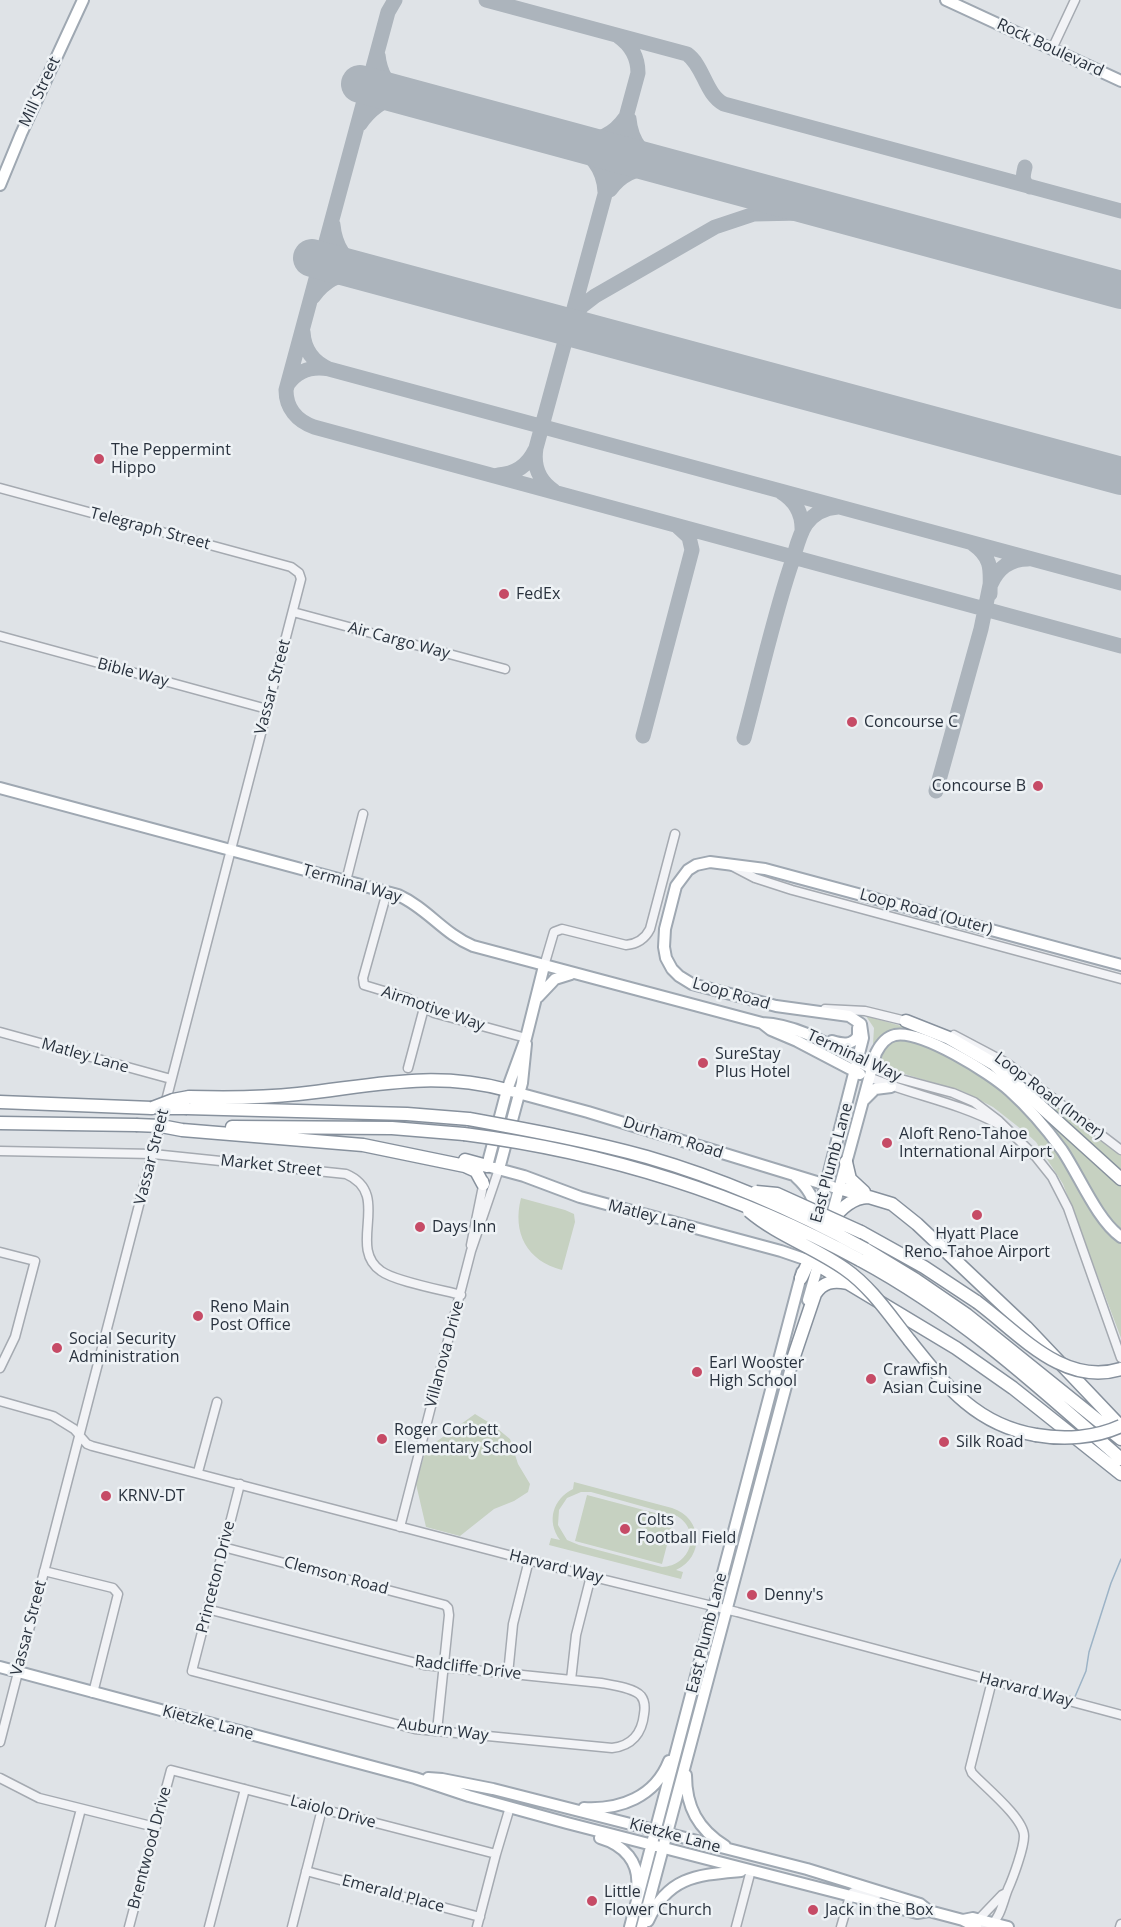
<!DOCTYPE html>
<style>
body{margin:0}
canvas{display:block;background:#dfe3e7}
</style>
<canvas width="1121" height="1927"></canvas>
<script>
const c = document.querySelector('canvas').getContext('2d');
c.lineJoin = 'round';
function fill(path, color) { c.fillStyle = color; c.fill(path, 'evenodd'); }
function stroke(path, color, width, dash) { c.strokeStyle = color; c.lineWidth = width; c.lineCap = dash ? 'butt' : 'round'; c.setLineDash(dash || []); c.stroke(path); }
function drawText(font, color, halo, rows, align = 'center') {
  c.font = font + ' "Open Sans",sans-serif'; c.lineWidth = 5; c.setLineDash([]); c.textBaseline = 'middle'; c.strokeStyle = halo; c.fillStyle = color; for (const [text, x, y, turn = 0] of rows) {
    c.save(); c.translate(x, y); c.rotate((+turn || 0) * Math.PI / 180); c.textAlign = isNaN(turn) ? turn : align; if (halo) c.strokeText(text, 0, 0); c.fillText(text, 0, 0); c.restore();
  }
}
const green = new Path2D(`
 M866,1016l74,21 51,30 130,120v45l-9,-8 -34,-56 -64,-78 -99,-55 -42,9 1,-16z
 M901,1039c73,16 132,72 170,134 14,24 25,55 50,70v95l-58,-154 -27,-42 -11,-10 1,-3h-5l-28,-22 -29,-15 -79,-24 -5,-6 1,-11 11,-10z
 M979,1050l40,25 102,79v23z
 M521,1198l44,12 9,4 1,8 -13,48c-35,-9 -50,-37 -41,-72z
 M475,1414l18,11 17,14 8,25 12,20 -2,8 -14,9 -20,8 -34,27 -34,-9 -10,-43 10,-35z
 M574,1482l98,26c31,10 33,49 4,62l7,2 -2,7 -132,-34 2,-7 9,2c-14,-19 -7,-41 13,-51zM581,1492h10l86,24c25,15 14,50 -15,51l-83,-22 -12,-5 -9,-15 1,-15 8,-12z
 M587,1495l87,23 -12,46 -87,-23z`);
const stream = new Path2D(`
 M1074,1699l12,-28 3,-19 22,-69 10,-24`);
const taxiway = new Path2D(`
 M395,0l-7,12 -102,378c0,18 11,31 28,37l807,219
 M486,0l201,54c17,12 18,40 37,50l397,107
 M378,55c2,18 9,29 22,40
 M629,119c2,22 14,38 35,47
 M360,124c10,-15 23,-24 40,-29
 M567,141c22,10 37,26 38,51
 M571,141c22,2 41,-4 54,-23
 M1025,167c-2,8 -4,15 5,20
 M610,190c14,-20 36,-25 59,-21
 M333,225c2,21 12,37 31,46
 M313,297c13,-19 32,-26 54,-24
 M575,316l7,-10 13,-10 120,-69 39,-13 47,-1 106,19
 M303,332c1,18 10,30 26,37
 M288,384c10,-14 25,-18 41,-15l792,214
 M498,475c18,-1 30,-10 37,-25
 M554,491c-15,-10 -21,-25 -18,-43l102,-375c0,-16 -7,-28 -20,-37
 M781,492c15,9 22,22 21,40
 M973,544c21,15 17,28 17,50
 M991,584c7,-16 19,-25 37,-25
 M643,736l49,-186 -3,-13 -12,-11
 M744,738c15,-56 28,-115 46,-170 5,-14 8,-32 16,-44 8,-11 19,-16 32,-17
 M936,791l45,-162 9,-44`);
const runway = new Path2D(`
 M360,84l761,206
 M312,258l809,218`);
const minor = new Path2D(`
 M1052,49l23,-49
 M0,488l291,79 8,6 2,6 -301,1163
 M293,612l212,57
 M0,636l267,73
 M732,866l23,12 37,12 329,89
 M346,881l17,-67
 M387,892l-24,86 1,7 43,13 27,15 92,25
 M544,966l10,-34 8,-3 64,16c11,-1 19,-6 24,-16l25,-95
 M825,1009l40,2 45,11
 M0,1032l171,47
 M954,1035l53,28 114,87
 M408,1068l16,-60
 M871,1068l26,10 56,15 21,9 25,19 37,36 16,20 16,31 53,150
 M869,1077c42,18 88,25 129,47
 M0,1151l153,3 193,20c47,20 0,73 35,97 13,10 61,19 80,24
 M471,1245l13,-64
 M0,1252l35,9 -20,76 -15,31
 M0,1401l53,15 21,13 13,15 5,2 493,129 152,37 384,103
 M198,1472l19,-70
 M400,1527l71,-276 28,-82
 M223,1547l222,58 3,3 1,7 -12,116
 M44,1571l69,17 5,6 -25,99
 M207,1609l217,56 177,18c11,2 33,5 40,13 4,5 4,12 3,18 -2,19 -12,32 -32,34l-197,-19 -223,-58c16,-63 32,-125 48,-187
 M508,1674l5,-50 16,-64
 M571,1680l5,-45 15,-59
 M0,1778l39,20 116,29
 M306,1871l174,46
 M979,1919l23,-24 4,-2
 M50,1927l31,-118
 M129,1927l42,-157 325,84
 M209,1927l36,-138
 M292,1927l30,-118
 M477,1927l19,-73 14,-47
 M736,1927l15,-57
 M841,1927l9,-31 3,-4 25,2
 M979,1927l11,-1c11,-9 13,-25 18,-37 5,-11 16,-41 16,-53 0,-18 -40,-50 -52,-63l-2,-5 22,-87
 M1120,1927l1,-3`);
const major = new Path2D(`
 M946,0l175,81
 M0,185l21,-51 62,-134
 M0,788l398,107c29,13 46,39 75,51l289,77c42,2 73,27 109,45
 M544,966l-18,72 -19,52 -20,76 37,10 56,21 201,54 35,12
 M538,997l17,-18 16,-5
 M762,1023l9,7 26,11 63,33
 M832,1041c10,3 20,5 26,-5v-8
 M507,1090l81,22 245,75
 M864,1100l11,-11 16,-2
 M499,1169l23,-86 4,-39
 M796,1177c12,11 18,21 21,38
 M817,1219l46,-181 -2,-14 -12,-8 -73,-10 -84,-22 -13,-8 -7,-7 -6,-11 -2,-11 1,-18 11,-43 12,-16 8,-5 14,-3 55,7 356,96
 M830,1222l46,-169c4,-8 10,-16 19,-18 27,-5 95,38 115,56 19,17 36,37 52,59 17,25 35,70 59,87
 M808,1300l12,-42
 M0,1667l415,111 54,18 98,27 350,90 12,-2 34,9 13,7
 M686,1775c0,32 12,54 39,71
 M428,1778l14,1 51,10 314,80 113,35 9,7
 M584,1808c36,2 71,-11 85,-47
 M600,1838c24,7 40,24 37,50
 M963,1920l10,-2 35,9
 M648,1921c20,-45 50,-46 93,-50
 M630,1927l172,-655
 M642,1927l152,-571`);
const highway = new Path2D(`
 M906,1021l43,17 45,26 127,115
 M189,1097c37,1 73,1 109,-3 75,-8 133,-24 209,-4
 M0,1102l152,6
 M187,1108l220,6 62,5
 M0,1123l136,2
 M161,1126l21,4 181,15 102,21 11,5 7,13
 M232,1127l160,1 72,6
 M465,1160l22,6
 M846,1162l4,17 14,13
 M839,1188l53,16 25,20 109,103 95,100
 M861,1232l63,35 53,35
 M865,1249l51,31 51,35 154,124
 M860,1260c100,54 176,124 261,199
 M818,1265l138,83 57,40 108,86
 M801,1278c13,-27 33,-80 67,-81
 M910,1341c36,45 66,84 126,94
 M792,1362l23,-68c8,-12 18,-14 32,-11`);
const highwayBridge = new Path2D(`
 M152,1108l21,-8 16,-3
 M159,1108h28
 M469,1119c60,11 120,22 178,38 76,22 149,54 218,92
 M136,1125l25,1
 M464,1134c140,18 272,58 396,126
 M756,1192l21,2 84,38
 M749,1211c28,24 65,36 96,58 26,18 45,47 65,72
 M977,1302c42,31 86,85 144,67
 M1036,1435c28,5 59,3 85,-9`);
const markers = [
 [99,459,6,"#c64b66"],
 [504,594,6,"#c64b66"],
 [852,722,6,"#c64b66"],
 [1038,786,6,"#c64b66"],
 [703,1063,6,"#c64b66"],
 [887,1143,6,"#c64b66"],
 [977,1215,6,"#c64b66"],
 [420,1227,6,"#c64b66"],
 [198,1316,6,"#c64b66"],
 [57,1348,6,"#c64b66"],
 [697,1372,6,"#c64b66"],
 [871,1379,6,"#c64b66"],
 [382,1439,6,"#c64b66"],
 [944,1442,6,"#c64b66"],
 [106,1496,6,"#c64b66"],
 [625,1529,6,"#c64b66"],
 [752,1595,6,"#c64b66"],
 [592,1901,6,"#c64b66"],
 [813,1910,6,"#c64b66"]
];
const streetNames = [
 ["Rock Boulevard",1050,48,25],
 ["Mill Street",40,92,-65],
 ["Telegraph Street",150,529,15],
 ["Air Cargo Way",399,641,15],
 ["Bible Way",133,673,15],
 ["Vassar Street",273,687,-75],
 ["Terminal Way",352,884,16],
 ["Loop Road (Outer)",926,912,15],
 ["Loop Road",731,994,16],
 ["Airmotive Way",433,1009,19],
 ["Matley Lane",85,1056,16],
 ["Terminal Way",854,1056,25],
 ["Loop Road (Inner)",1049,1096,37],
 ["Durham Road",673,1138,18],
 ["Vassar Street",152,1157,-76],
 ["East Plumb Lane",832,1163,-75],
 ["Market Street",271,1166,6],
 ["Matley Lane",652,1217,15],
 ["Villanova Drive",445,1354,-75],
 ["Harvard Way",556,1567,14],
 ["Clemson Road",336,1576,15],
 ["Princeton Drive",216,1577,-76],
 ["Vassar Street",29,1628,-75],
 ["East Plumb Lane",707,1633,-76],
 ["Radcliffe Drive",468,1668,7],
 ["Harvard Way",1026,1690,15],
 ["Kietzke Lane",208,1723,15],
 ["Auburn Way",443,1730,8],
 ["Laiolo Drive",333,1812,15],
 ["Kietzke Lane",675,1836,15],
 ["Brentwood Drive",150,1848,-75],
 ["Emerald Place",393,1894,15]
];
const poiNames = [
 ["The Peppermint",111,450],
 ["Hippo",111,468],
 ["FedEx",516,594],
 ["Concourse C",864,722],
 ["Concourse B",1026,786,"right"],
 ["SureStay",715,1054],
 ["Plus Hotel",715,1072],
 ["Aloft Reno-Tahoe",899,1134],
 ["International Airport",899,1152],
 ["Days Inn",432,1227],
 ["Hyatt Place",977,1234,"center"],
 ["Reno-Tahoe Airport",977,1252,"center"],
 ["Reno Main",210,1307],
 ["Post Office",210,1325],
 ["Social Security",69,1339],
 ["Administration",69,1357],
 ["Earl Wooster",709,1363],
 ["High School",709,1381],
 ["Crawfish",883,1370],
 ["Asian Cuisine",883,1388],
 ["Roger Corbett",394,1430],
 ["Elementary School",394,1448],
 ["Silk Road",956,1442],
 ["KRNV-DT",118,1496],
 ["Colts",637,1520],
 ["Football Field",637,1538],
 ["Denny's",764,1595],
 ["Little",604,1892],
 ["Flower Church",604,1910],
 ["Jack in the Box",825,1910]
];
fill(green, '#c6d1c1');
stroke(stream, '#9cb3c6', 1.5);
stroke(taxiway, '#acb4bc', 15);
stroke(runway, '#acb4bc', 38);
stroke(minor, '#a5aab1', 11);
stroke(major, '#9fa8b2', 14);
stroke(highway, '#87919d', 15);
stroke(minor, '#f2f3f6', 8);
stroke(major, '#fff', 10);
stroke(highway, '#fff', 12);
stroke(highwayBridge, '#87919d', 15, []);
stroke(highwayBridge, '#fff', 12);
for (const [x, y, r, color] of markers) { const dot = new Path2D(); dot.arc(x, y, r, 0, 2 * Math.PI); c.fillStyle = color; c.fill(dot); stroke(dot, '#eef2f5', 2); }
drawText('16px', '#29323e', '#eef2f5', streetNames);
drawText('16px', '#29323e', '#eef2f5', poiNames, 'left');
</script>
